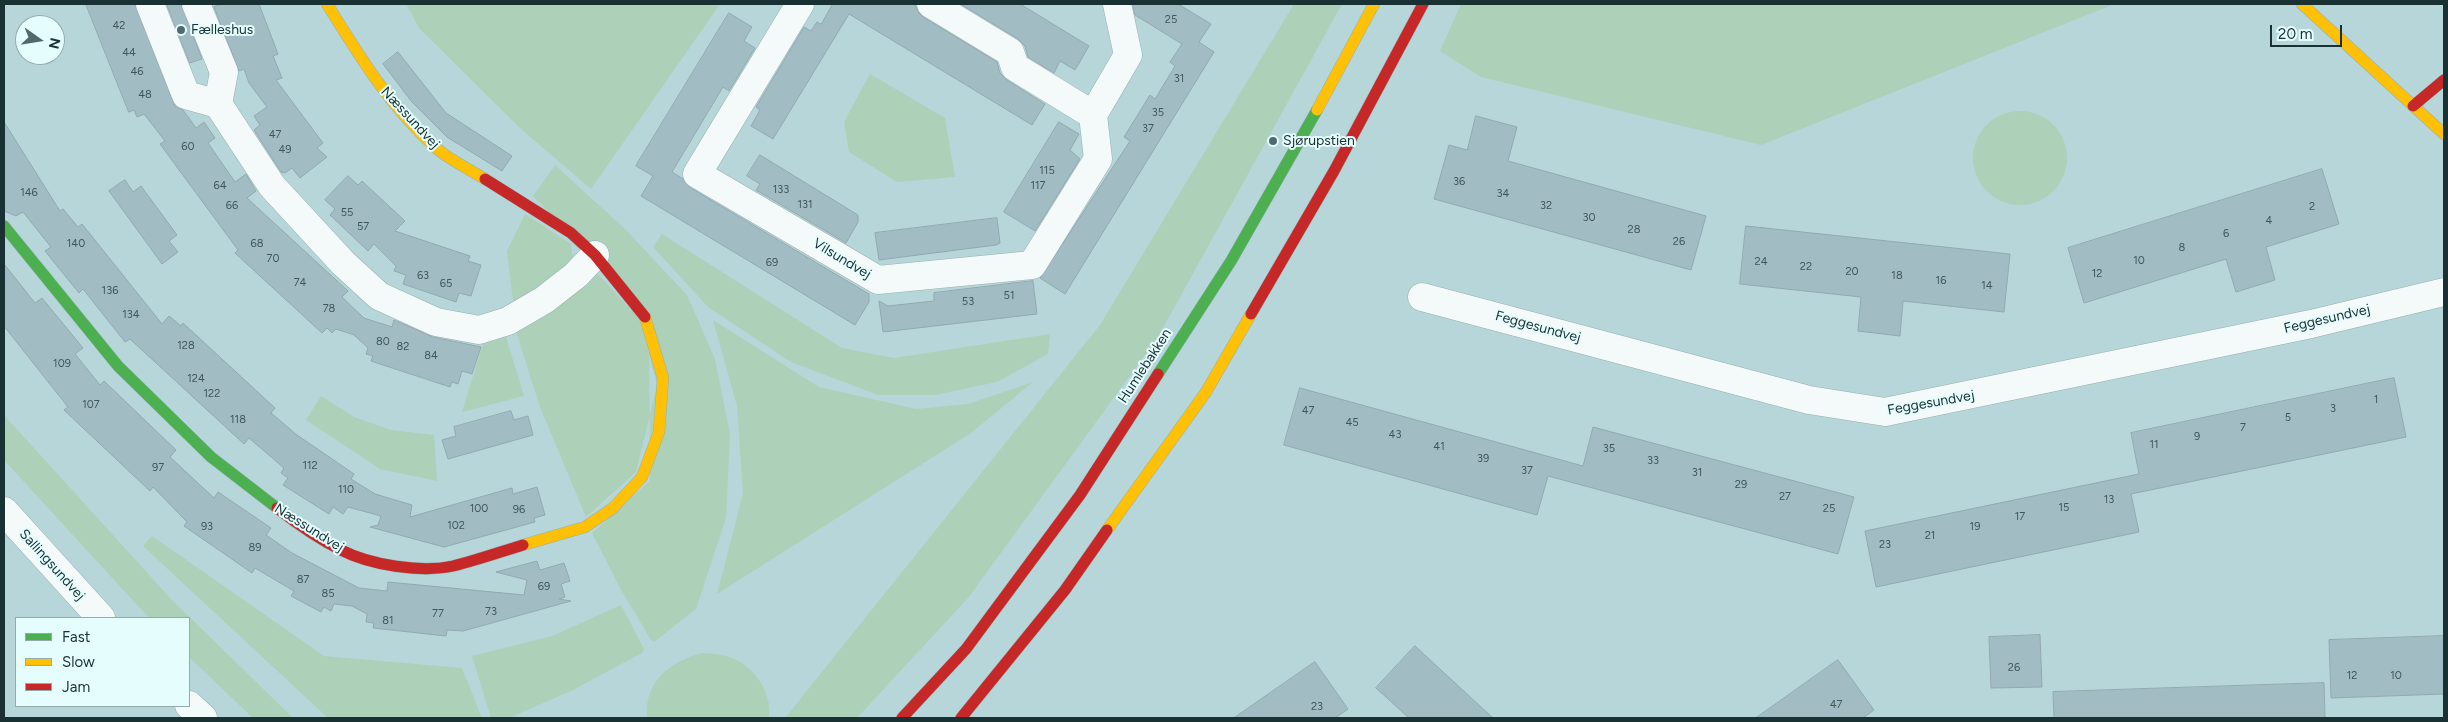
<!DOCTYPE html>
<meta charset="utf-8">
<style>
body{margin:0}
#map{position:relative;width:2448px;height:722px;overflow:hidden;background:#b6d6d9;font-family:Figtree,sans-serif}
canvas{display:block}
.frame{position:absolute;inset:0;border:5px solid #1a3133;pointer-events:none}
.legend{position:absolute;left:15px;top:617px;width:175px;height:90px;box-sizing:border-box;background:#e6fdfe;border:1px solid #94abad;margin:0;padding:6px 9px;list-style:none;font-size:15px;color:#1a3133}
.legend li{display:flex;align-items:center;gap:10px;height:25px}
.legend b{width:25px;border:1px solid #94abad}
.north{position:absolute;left:15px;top:15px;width:50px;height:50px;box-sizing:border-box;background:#e6fdfe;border:1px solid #94abad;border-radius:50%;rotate:103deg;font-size:14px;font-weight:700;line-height:20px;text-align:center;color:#1a3133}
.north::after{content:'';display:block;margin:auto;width:18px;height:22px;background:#516b6d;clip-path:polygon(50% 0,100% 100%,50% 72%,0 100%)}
.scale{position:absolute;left:2270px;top:25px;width:72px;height:22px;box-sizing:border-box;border:2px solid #1a3133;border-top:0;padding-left:6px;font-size:15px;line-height:18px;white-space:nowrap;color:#1a3133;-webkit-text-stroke:4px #e6fdfe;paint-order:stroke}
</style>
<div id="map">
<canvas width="2448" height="722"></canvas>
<div class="frame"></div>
<ul class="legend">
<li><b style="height:6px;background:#4caf50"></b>Fast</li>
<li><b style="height:6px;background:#ffc107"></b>Slow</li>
<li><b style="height:6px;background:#c62828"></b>Jam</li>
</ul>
<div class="north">N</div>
<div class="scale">20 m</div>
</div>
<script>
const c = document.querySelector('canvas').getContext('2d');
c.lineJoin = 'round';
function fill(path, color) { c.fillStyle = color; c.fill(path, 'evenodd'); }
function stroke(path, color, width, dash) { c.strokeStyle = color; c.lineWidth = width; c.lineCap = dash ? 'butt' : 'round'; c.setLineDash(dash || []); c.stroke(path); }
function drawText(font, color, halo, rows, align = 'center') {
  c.font = font + ' Figtree,sans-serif'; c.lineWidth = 4; c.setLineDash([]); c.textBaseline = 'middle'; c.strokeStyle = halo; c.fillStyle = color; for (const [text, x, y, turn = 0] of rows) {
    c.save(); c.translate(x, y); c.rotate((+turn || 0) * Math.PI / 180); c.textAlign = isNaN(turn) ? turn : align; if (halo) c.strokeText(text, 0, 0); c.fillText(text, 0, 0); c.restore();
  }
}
const green = new Path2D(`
 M406,4h314l-129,185 -70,-60 -102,-101z
 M1294,4h48l-184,333 -190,261 -111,120h-72l315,-393z
 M1461,4h659l-8,1 -351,140 -280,-68 -41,-26z
 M870,74l75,44 10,59 -58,5 -48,-30 -5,-30z
 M1973 158a47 47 0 1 1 94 0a47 47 0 1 1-94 0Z
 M555,165l70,64 62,66 28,64 15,75 -4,84 -30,91 -42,33 -3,-2 -31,-52 -28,-55 58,-52 -1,-167 -116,-118z
 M525,214l46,30 2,18 -59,47 -7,-58z
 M662,234l180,114 52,10 156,-24 -2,20 -51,28 -62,13h-57l-87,-33 -83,-55 -55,-60z
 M597,273l43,46 17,66 -21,87 -50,45 -46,-110 -25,-79z
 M713,320l106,67 97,22 52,-5 65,-22 -62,51 -254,161 26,-100 -6,-88z
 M506,337l18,59 -62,16 21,-68z
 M321,396l33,21 37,13 43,5 3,46 -57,-12 -74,-49z
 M4,415l167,184 122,119h-40l-64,-61v-39h-40l-145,-158z
 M152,536l172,120 138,12 20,50h-154l-185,-172z
 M621,605l23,44 -2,4 -71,38 -62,27h-18l-19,-62 80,-20z
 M702,653c6,1 13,0 20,2 28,5 51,35 47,63h-122c-3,-37 23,-56 55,-65z`);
const building = new Path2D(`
 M86,4h49l40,102 8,4 13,18 8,-6 11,16 -7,5 27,39 11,-8 10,17 -9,7 101,93 -6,6 22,21 28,9 2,-7 39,17 48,10 -9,27 -10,-3 -4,13 -6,-2 -2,5 -79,-26 2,-5 -7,-2 2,-6 -14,-13 -18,-6 -4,4 -5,-5 -5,5 -87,-80 3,-3 -78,-106 5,-3 -21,-27 -7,3 -3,-7 -5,2z
 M167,4h14l21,55 -12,4z
 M223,4h36l19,50 -5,2 9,22 -6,2 47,63 -6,5 10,9 -27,21 -8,-10 -7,5 -4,-1 -27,-42 6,-5 -6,-9 13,-9 -18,-24 -5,-14 -5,2 -25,-64z
 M833,4h82l3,8 5,5 74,45 3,11 7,7 38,24 -13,21 -183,-111 -76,125 -22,-13 9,-16 -4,-3 48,-80 7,4 6,-9 4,2z
 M961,4h59l69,42 -14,24 -15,-9 -6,12 -26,-16 -3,-11 -7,-7z
 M1133,4h45l33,20 -12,18 15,10 -149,242 -25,-16 90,-137 -6,-4 26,-42 5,4 20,-33 -5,-4 12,-18 -47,-29z
 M729,13l23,14 -8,14 11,7 -26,43 -6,-4 -51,85 11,7 6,8 180,107v8l-14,23 -214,-129 12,-20 -17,-10z
 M398,52l48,61 66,43 -10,15 -55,-34 -35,-35 -29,-38z
 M1476,116l41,11 -9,34 198,55 -15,54 -257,-71 15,-54 18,5z
 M4,122l56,89 3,-2 15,18 4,-3 80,100 7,-8 12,10 2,-3 92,85 -4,5 26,22 57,39 -3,5 24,15 37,11 -2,12 102,-29 1,6 24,-7 8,28 -11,3 1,4 -91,25 -74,-20 8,-2 3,-9 -33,-9 -5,7 -10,-7 -4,7 -46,-29 5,-7 -7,-5 3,-5 -35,-30 -5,6 -114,-105 -5,3 -42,-53 -4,4 -34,-42 6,-4 -28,-35 -7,4 -12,-5z
 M1059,122l20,12 -9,16 10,9 -45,72 -31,-19z
 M760,155l98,60v7l-12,21 -90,-53 4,-6 -13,-8z
 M2322,169l17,55 -73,23 9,33 -39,12 -10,-33 -142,44 -16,-55z
 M348,176l10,9 4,-4 43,40 -10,10 75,25 -2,5 13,4 -10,31 -12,-3 -3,9 -53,-18 3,-9 -12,-4 2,-5 -22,-22 -6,7 -38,-36 5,-6 -10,-9z
 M125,180l8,12 8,-6 36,49 -8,6 9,11 -16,12 -53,-73z
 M997,218l3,25 -4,2 -117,15 -4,-27z
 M1746,226l264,28 -6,58 -101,-11 -3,35 -42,-5 3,-34 -121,-13z
 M4,264l31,39 7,-5 41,50 -8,6 25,31 4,-4 72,69 -6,7 44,41 4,-6 53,36 -5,7 26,18 67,35 28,3 1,-9 136,13 3,-15 -31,-8 41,-11 3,9 24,-7 6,18 -9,3 4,13 -6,2 12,2 -108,30 -16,-1 -1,6 -73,-8 1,-5 -8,-1 1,-8 -15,-8 -18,-2 -3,7 -7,-4 -3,5 -30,-16 3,-5 -39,-23 -3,5 -68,-47 3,-4 -34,-35 -3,4 -86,-81 4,-3 -64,-81z
 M1033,281l4,33 -154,18 -4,-31 9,5 46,-5v-8z
 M2394,378l12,59 -275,57 8,38 -263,55 -11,-56 274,-57 -8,-41z
 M1300,388l283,78 10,-39 261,70 -16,57 -290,-78 -11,39 -253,-70z
 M511,411l3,9 14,-4 5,19 -85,24 -6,-19 14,-4 -2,-9z
 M2040,635l2,52 -51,1 -2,-51z
 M2444,636v58l-113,4 -2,-58z
 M1415,646l78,72h-84l-33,-30z
 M1838,660l36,50 -11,8h-107z
 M1315,662l33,47 -13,9h-101z
 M2324,683l1,35h-271l-1,-26z`);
const street = new Path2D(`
 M150,4l36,91 32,9
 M196,4l28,68 -6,32 54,82 71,77 36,33 57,26 43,8 29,-9 36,-21 32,-25 19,-20
 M800,4l-103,170 181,106 154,-15 66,-106 -5,-44 -78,-48 -5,-15 -79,-48
 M1093,115l35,-60 -11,-51
 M1422,297l387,103 76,12 426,-88 133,-32
 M4,511l97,107
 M189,705l14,13`);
const fast = new Path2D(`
 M4,226l114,140 93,91 66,51
 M1158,374l73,-113 86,-151`);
const slow = new Path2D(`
 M327,4c32,51 63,103 109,144 14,12 33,21 49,31
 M2302,4l142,130
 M1317,110l57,-106
 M1107,530l99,-138 45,-78
 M523,545l62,-18 28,-19 29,-31 17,-45 4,-54 -18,-61`);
const jam = new Path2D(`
 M2413,106l31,-26
 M485,179l86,54 24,22 50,62
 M1251,314l83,-143 89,-167
 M277,508c19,15 42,31 64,42 29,15 80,23 112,16 24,-6 47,-14 70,-21
 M902,718l64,-69 114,-154 78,-121
 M961,718l104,-128 42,-60`);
const markers = [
 [181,30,5,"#516b6d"],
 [1273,141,5,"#516b6d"]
];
const numberNames = [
 ["25",1171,20],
 ["42",119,26],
 ["44",129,53],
 ["46",137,72],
 ["31",1179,79],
 ["48",145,95],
 ["35",1158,113],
 ["37",1148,129],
 ["47",275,135],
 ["60",188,147],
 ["49",285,150],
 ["115",1047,171],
 ["36",1459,182],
 ["64",220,186],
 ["117",1038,186],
 ["133",781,190],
 ["146",29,193],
 ["34",1503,194],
 ["131",805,205],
 ["66",232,206],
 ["32",1546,206],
 ["2",2312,207],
 ["55",347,213],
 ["30",1589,218],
 ["4",2269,221],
 ["57",363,227],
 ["28",1634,230],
 ["6",2226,234],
 ["26",1679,242],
 ["140",76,244],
 ["68",257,244],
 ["8",2182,248],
 ["70",273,259],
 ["10",2139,261],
 ["24",1761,262],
 ["69",772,263],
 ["22",1806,267],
 ["20",1852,272],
 ["12",2097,274],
 ["63",423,276],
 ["18",1897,276],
 ["16",1941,281],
 ["74",300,283],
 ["65",446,284],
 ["14",1987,286],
 ["136",110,291],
 ["51",1009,296],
 ["53",968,302],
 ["78",329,309],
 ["134",131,315],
 ["80",383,342],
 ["128",186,346],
 ["82",403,347],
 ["84",431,356],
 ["109",62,364],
 ["124",196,379],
 ["122",212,394],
 ["1",2376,400],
 ["107",91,405],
 ["3",2333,409],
 ["47",1308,411],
 ["5",2288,418],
 ["118",238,420],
 ["45",1352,423],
 ["7",2243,428],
 ["43",1395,435],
 ["9",2197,437],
 ["11",2154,445],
 ["41",1439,447],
 ["35",1609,449],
 ["39",1483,459],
 ["33",1653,461],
 ["112",310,466],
 ["97",158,468],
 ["37",1527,471],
 ["31",1697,473],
 ["29",1741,485],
 ["110",346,490],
 ["27",1785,497],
 ["13",2109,500],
 ["15",2064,508],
 ["100",479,509],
 ["25",1829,509],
 ["96",519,510],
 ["17",2020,517],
 ["102",456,526],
 ["93",207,527],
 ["19",1975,527],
 ["21",1930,536],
 ["23",1885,545],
 ["89",255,548],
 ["87",303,580],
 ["69",544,587],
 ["85",328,594],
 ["73",491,612],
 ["77",438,614],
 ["81",388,621],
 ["26",2014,668],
 ["12",2352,676],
 ["10",2396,676],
 ["47",1836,705],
 ["23",1317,707]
];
const poiNames = [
 ["Fælleshus",191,30],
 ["Sjørupstien",1283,141]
];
const streetNames = [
 ["Næssundvej",410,118,47],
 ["Vilsundvej",842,259,31],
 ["Feggesundvej",2327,319,-13],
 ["Feggesundvej",1538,327,15],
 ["Humlebakken",1145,366,-57],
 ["Feggesundvej",1931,403,-10],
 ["Næssundvej",309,528,32],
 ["Sallingsundvej",52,565,48]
];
fill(green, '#add0b9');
fill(building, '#a1bdc3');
stroke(building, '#92a9ae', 1);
stroke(street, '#96afb1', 29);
stroke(fast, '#96afb1', 12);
stroke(slow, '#96afb1', 12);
stroke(jam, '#96afb1', 12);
stroke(street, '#f4f9f9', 28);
stroke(fast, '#4caf50', 11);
stroke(slow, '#ffc107', 11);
stroke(jam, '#c62828', 11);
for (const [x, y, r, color] of markers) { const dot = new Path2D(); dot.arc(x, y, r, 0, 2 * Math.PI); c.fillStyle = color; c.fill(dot); stroke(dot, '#e6fdfe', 2); }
drawText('11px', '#3f575a', null, numberNames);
drawText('14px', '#1a3133', '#e6fdfe', poiNames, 'left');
drawText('14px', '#1a3133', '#e6fdfe', streetNames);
</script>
